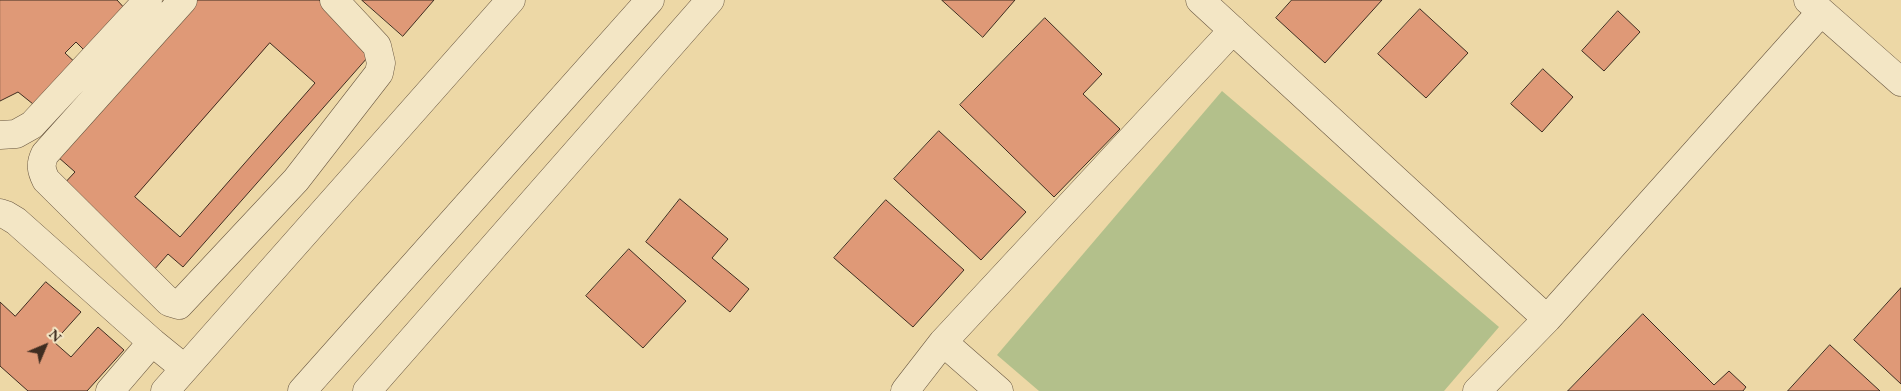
<!DOCTYPE html>
<style>
body{margin:0}
#map{position:relative;width:1901px;height:391px;overflow:hidden;background:#edd8a6;font-family:"EB Garamond",serif}
canvas{display:block}
.north{position:absolute;left:20px;top:321px;width:50px;height:50px;-webkit-text-stroke:4px #f3e6c5;paint-order:stroke;rotate:45deg;font-size:14px;font-weight:700;line-height:20px;text-align:center;color:#3f2d21}
.north::after{content:'';display:block;margin:auto;width:18px;height:22px;background:#3f2d21;clip-path:polygon(50% 0,100% 100%,50% 72%,0 100%)}
</style>
<div id="map">
<canvas width="1901" height="391"></canvas>
<div class="north">N</div>
</div>
<script>
const c = document.querySelector('canvas').getContext('2d');
c.lineJoin = 'round';
function fill(path, color) { c.fillStyle = color; c.fill(path, 'evenodd'); }
function stroke(path, color, width, dash) { c.strokeStyle = color; c.lineWidth = width; c.lineCap = dash ? 'butt' : 'round'; c.setLineDash(dash || []); c.stroke(path); }
const green = new Path2D(`
 M1222,91l277,236 -55,64h-405l-42,-36z`);
const building = new Path2D(`
 M0,0h117l10,11 -41,41 -10,-10 -11,11 14,13 -41,42 -20,-16 -18,9z
 M196,0h123l56,49 -192,218 -15,-13 -14,16 -93,-83 14,-15 -17,-15zM270,43l45,40 -135,154 -45,-40z
 M362,0h72l-31,36z
 M942,0h73l-32,37z
 M1292,0h90l-57,63 -49,-45z
 M1420,9l48,44 -42,45 -48,-44z
 M1618,11l22,21 -36,39 -22,-20z
 M1045,18l57,56 -19,20 37,35 -66,68 -94,-92z
 M1543,69l30,28 -31,35 -31,-28z
 M939,131l87,81 -45,48 -87,-81z
 M680,199l48,40 -16,19 37,31 -19,23 -84,-70z
 M886,200l78,70 -51,57 -79,-69z
 M629,249l57,52 -43,47 -57,-52z
 M46,282l35,30 -27,30 17,15 27,-30 26,23 -37,41h-59l-28,-25v-64l15,14z
 M1901,288v96l-47,-44z
 M1643,314l71,71 15,-14 17,16 -3,4h-175z
 M1830,345l50,46h-92z`);
const minor = new Path2D(`
 M183,0l-138,154c-5,10 -4,16 1,26l123,122 10,3 117,-125 83,-107 2,-10 -4,-17 -43,-46
 M1200,0l347,319
 M1808,0l93,82
 M0,135l16,-1 16,-9 116,-125
 M0,213l6,2 10,6 136,121 32,26
 M943,342l56,49
 M110,391l42,-49
 M165,391l346,-391
 M302,391l348,-391
 M367,391l343,-391
 M905,391l38,-49 290,-312
 M1477,391l70,-72 274,-307`);
fill(green, '#b3c08b');
fill(building, '#df9977');
stroke(building, '#3f2d21', 1);
stroke(minor, '#6a5842', 29);
stroke(minor, '#f3e6c5', 28);
</script>
